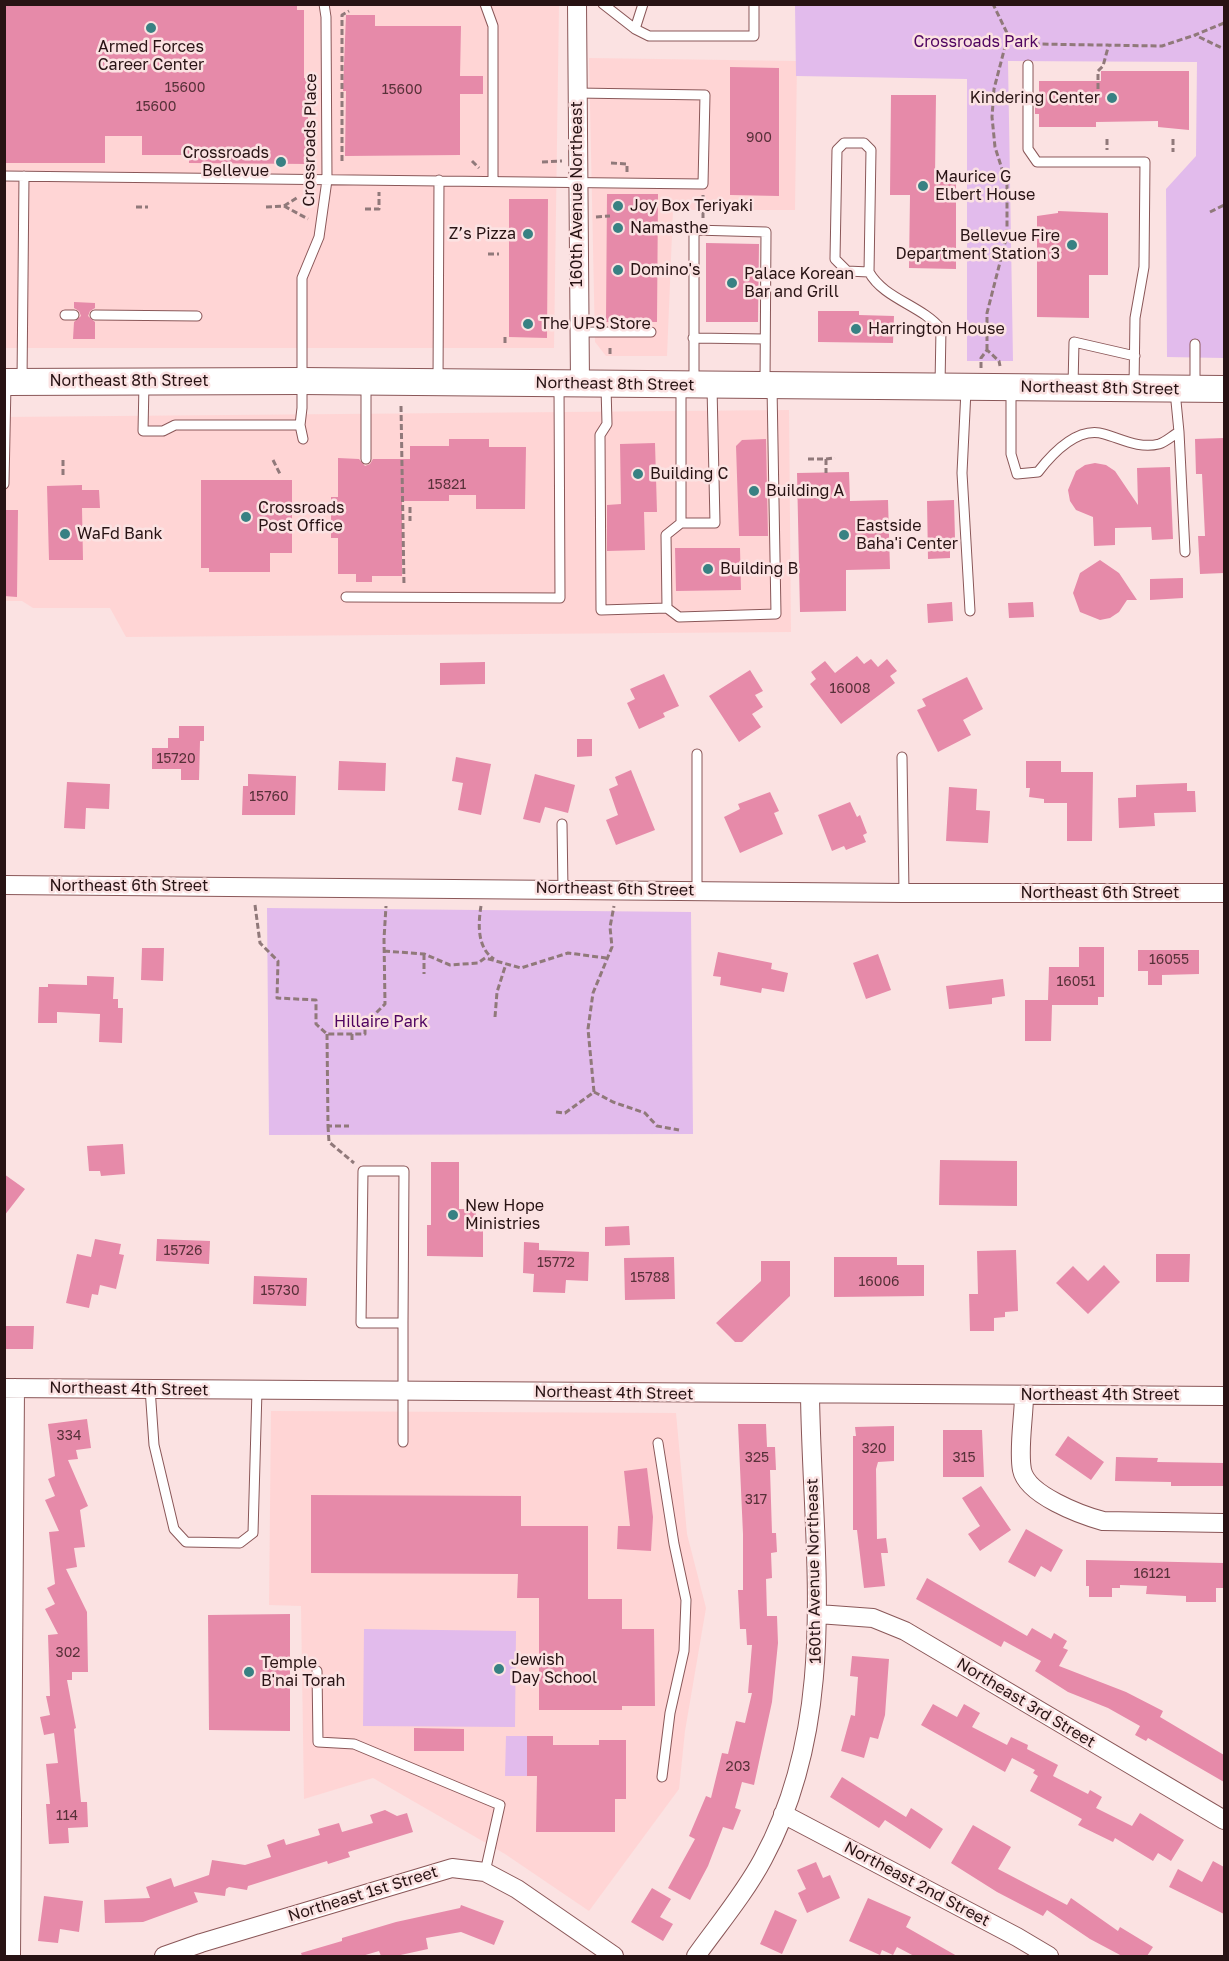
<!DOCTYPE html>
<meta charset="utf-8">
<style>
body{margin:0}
#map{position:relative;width:1229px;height:1961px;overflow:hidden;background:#fbe2e2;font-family:"Golos Text",sans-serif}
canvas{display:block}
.frame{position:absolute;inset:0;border:6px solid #281314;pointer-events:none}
</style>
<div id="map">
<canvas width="1229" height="1961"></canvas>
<div class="frame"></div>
</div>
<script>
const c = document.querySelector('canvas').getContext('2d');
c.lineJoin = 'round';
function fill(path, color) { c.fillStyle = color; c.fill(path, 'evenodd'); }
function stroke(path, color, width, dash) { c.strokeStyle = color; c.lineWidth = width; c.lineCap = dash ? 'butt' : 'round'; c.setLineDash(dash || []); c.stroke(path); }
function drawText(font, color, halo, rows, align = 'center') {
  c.font = font + ' "Golos Text",sans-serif'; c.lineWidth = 5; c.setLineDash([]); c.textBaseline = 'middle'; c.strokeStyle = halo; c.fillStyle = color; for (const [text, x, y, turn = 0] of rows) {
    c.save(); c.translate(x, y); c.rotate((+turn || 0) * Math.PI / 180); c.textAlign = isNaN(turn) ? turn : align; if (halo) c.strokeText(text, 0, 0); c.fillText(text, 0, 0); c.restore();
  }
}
const built = new Path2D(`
 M4,5h555l-5,343h-549z
 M589,58l208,3 -2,149h-122l-6,146h-61l-11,-14z
 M789,410l2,222 -665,5 -16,-29h-77l-11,-7h-17l-1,-184z
 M271,1411l405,2 11,121 19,74 -21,123 -6,58 -90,122 -84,-57 -132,-76 -69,21 -3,-193 -32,-1z`);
const green = new Path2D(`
 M795,5h429v353l-57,-1 -1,-168 30,-33 1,-94 -189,-1 5,300h-46v-282l-171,-3z
 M267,908l424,4 2,222 -424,1z
 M364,1629l152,2 -1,96 -152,-1z
 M506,1736h21v40h-22z`);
const building = new Path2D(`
 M4,4h293v6h7v68h4v86l-119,-1v-8h-47v-19h-37v27h-101z
 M346,15h29v11h86l-1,50h23v18h-23v61l-115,1 1,-65h-3z
 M730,67l49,1v128l-49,-1z
 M1101,71h88v59l-31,-3v-6l-62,1v5h-57v-13h-4v-21h4v-12h62z
 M891,95h45l-1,82 21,1v91l-47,-1 1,-73h-20z
 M607,194h51l-1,128h-51z
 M509,199h39l-1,139 -38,-1z
 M1058,211l50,2v62h-19v43l-52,-1v-101l21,-3z
 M706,243l53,1 -1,78h-52z
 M74,302l21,1v5l-5,3 -2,5 7,6v17h-22l1,-17 7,-6 -2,-5 -5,-3z
 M818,311h41v4l35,1 -1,27 -75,-1z
 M1224,438v135l-24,1 -2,-38h7l-3,-62h-6l-1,-35z
 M449,439h40v8h37l-1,62h-49v-14h-27v6h-47v75h-30v6h-16v-8h-18v-36h-7v-41h7v-39l21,1 6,7 5,-2 3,-5h37v-13h39z
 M766,439l2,97h-29l-3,-90 6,-6z
 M655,443l2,69h-13l1,38 -38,1v-46l14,-1 -1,-60z
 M1095,463l11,2 9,6 23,34 -1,-37 33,-1 3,72 -21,1 -1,-13 -36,1v17l-21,1 -1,-29 -17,-7 -6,-9 -2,-11 8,-19 9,-6z
 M849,472l1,29 38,-1 2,69 -44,1v41l-46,1 -3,-139z
 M201,480h91v73h-22v19h-61v-4h-8z
 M82,485v5h17l1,18h-18l1,52h-34l-2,-74z
 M954,500l1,39h-5v19l-22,1 -1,-58z
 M4,510h14l-1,87 -13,-1z
 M675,548h65l1,42 -65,1z
 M1100,560l19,13 18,27h-10l-8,12 -9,6 -10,2 -20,-8 -7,-19 7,-20z
 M1183,578v20l-33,2v-21z
 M952,602l1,19 -25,2 -1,-19z
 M1033,602l1,15 -25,1 -1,-15z
 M857,656l7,8 7,-5 7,8 9,-8 10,12 -7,5 5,7 -54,41 -31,-40 6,-5 -5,-7 14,-11 10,12z
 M485,662v22l-45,1v-22z
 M750,670l13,21 -8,4 8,12 -11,7 9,13 -22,15 -30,-46z
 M664,674l15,32 -16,7 2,4 -26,12 -12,-26 8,-4 -5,-10z
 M967,677l16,32 -20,11 8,15 -33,17 -21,-42 9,-4 -4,-7z
 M179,726h25v15h-4l-1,39h-18v-11h-29v-21h16v-10h11z
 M577,739h15v17l-15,1z
 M456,757l35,7 -10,51 -23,-5 5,-27 -11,-2z
 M339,761l47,2 -1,28 -47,-1z
 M1026,761h35v11h32l-1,69h-25v-38h-23v-4l-15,-2 1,-9h-4z
 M631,770l24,60 -39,15 -10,-25 12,-5 -9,-26 9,-4 -3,-8z
 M248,774l48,2 -1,39h-53l1,-29h5z
 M535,774l40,11 -7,28 -23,-6 -5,16 -17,-4z
 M67,782l43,2 -1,25 -23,-1 -1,21 -21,-1z
 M1187,783v8h8l1,21 -42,1 1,13 -36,2 -1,-30 18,-1v-12z
 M949,787l28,2 -1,21 14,1 -2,32 -42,-2z
 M770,792l9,19 -5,2 9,21 -43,19 -16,-36 16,-8 -2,-5z
 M850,802l7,15 3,-2 7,18 -4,2 3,7 -20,8 -2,-4 -12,5 -14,-36z
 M1079,947h25v50h-6v8h-46l-1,36h-26v-41h23l1,-33h30z
 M142,948h22l-1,33 -22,-1z
 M1138,950h61v24l-37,1v10h-14v-14h-10z
 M718,952l54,11 -1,6 17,4 -4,19 -22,-4 -1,5 -41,-8 1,-8 -8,-1z
 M878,954l13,36 -25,9 -13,-36z
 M87,976l27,1 -1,22h5v9h5l-1,35 -23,-1 1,-28 -43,-2v11h-19l1,-36h9v-3l39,1z
 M1003,979l2,17 -13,2v6l-43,5 -3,-23z
 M123,1144l2,30 -24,2 -1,-5h-11l-2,-25z
 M940,1160l77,1v45l-78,-1z
 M431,1162h28v47h17v12h7v36l-56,-1v-31h4z
 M4,1174l21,15 -21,27z
 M629,1226l1,19 -25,1v-19z
 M95,1239l26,5 -2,10 5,1 -8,34 -16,-4 -2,10 -6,-1 -3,14 -23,-5 11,-49 14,3z
 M157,1239l53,2 -1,23 -53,-3z
 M524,1242l15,1v7l50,2 -1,29 -22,-1 -1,13 -32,-1 1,-18 -11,-1z
 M1016,1250l2,61 -13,1v5l-11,1v13h-24l-1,-37h9l-1,-43z
 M1156,1254h34l-1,28h-33z
 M674,1257l1,42 -50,1 -1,-42z
 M834,1257h63v8h27v31l-90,1z
 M761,1261h29v35l-48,46h-7l-19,-19 45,-42z
 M1104,1265l16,17 -32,32 -32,-31 17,-17 15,15z
 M254,1276l53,2 -1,28 -53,-2z
 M4,1326h30l-1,23h-29z
 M87,1419l4,29 -15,2 2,9 -10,1 20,46 -8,4 5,37 -11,1 3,19 -11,2 21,43 1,60h-16v8h-5l9,48 -2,1 7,73h6l1,25 -20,1 1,15 -20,1 -3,-40h4l-4,-40 12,-1 -4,-30 -10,2 -4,-18 10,-2 -4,-19h4l-2,-61 10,-1 -13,-25 10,-5 -8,-16 8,-4 -6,-52 10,-1 -14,-31 10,-4 -7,-17 7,-3 -7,-52z
 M738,1424h28l1,23h8l1,23h-6l2,63h4l1,19 -6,1 1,25 -6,1 1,37h10l1,27 -6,59 -18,83 -12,-3 -7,26 6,2 -8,20 -10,-3 -15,39 -18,34 -22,-12 27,-49 -6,-3 17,-40 5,2 11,-45 6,1 8,-33 9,2 7,-30h-4l4,-48h-5l-1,-16h-6l-2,-39h5v-56z
 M894,1426v35l-16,1 -2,7 1,70 9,-1 2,15h-7l4,33 -21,2 -7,-58h-4v-94h3l-1,-9z
 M943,1430h39l2,47h-41z
 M1068,1436l36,26 -13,18 -36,-25z
 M1116,1457l42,1 -1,4 67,1v23h-53v-4l-56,-1z
 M647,1468l6,49 -2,34 -34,-2 1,-23h12l-6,-55z
 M981,1486l30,44 -31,21 -12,-17 12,-8 -18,-28z
 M311,1495l210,1v30h67v73h34v30h32l1,77h-33v4h-83v-112h-22l1,-24 -207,-1z
 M1026,1529l37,21 -12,22 -10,-6 -6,11 -27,-15z
 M1086,1560l138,3v25h-8v14h-30v-6l-40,-2 1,-8 -27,-1v3h-8v9h-23v-11h-3z
 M927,1578l100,58 5,-8 19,11 3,-6 13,8 -4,7 5,2 -9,16 67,26 37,19 -3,6 64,38v27l-76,-44 -2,3 -11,-6 5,-9 -32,-18 -40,-16 -33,-21 6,-10 -37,-20 -3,6 -85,-48z
 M290,1614v117l-81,-1 -1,-115z
 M852,1656l37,3 -4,56 -7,24 -8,-2 -6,21 -23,-7 10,-36 4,1 3,-39 -8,-1z
 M933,1704l24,13 7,-13 16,9 -8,14 35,18 4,-8 17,8 -1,4 31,16 -5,11 35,18 2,-4 12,7 -6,11 36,18 8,-13 44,27 -13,21 -13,-8 -5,8 -38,-23 -2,4 -35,-17 4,-6 -52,-28 8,-15 -5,-3 2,-3 -23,-12 -7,14 -84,-47z
 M414,1728l50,1v22h-50z
 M527,1736h26v9h46v-5h27v59h-11v33h-79l1,-56h-10z
 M842,1777l64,40 5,-9 32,21 -13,20 -45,-29 -6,8 -49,-31z
 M385,1810l12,6 10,-3 6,19 -65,20 2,5 -22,7 -1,-3 -79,25 -1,4 -18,-3 -3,2 -1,7 -31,-4 4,10 -55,20 -38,1 -1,-23 46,-2 -4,-11 25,-9 3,9 35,-12 3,-15 33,5 26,-8 -4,-12 17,-6 2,6 34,-10 -2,-6 21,-6 3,9 31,-9 -3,-8z
 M973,1825l38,22 -13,22 69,36 4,-7 47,33 2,-4 33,20 -6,9h-25l-32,-17 -43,-29 -4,6 -46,-24 -46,-29z
 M1213,1861l11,6v47l-55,-27 9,-18 24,13z
 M816,1862l7,16 7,-3 10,23 -33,15 -9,-20 8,-4 -9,-19z
 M652,1888l19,11 -11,18 13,7 -10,17 -32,-19z
 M44,1896l39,5 -4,31 -19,-3 -2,14 -20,-2z
 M868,1898l43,19 -5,10 51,29h-43l-17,-9 -4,8 -11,-5 -2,5 -31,-14z
 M461,1905l43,16 -10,24 -33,-13 -35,6 2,11 -32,7h-15l-2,-5 -17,5h-60l-1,-3 41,-12v-3l54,-16 64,-14z
 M775,1910l22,10 -15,34 -22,-10z`);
const path = new Path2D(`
 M1224,23l-29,12 29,14
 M1008,35l27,9 127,2 33,-11
 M1098,89v-18l5,-5 6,-22
 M1107,139v11
 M1173,139v13
 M342,161v-146l7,-4
 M472,161l7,7
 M542,162l20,-1
 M611,163l16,1v9
 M284,206l24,13
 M136,207h12
 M266,207l18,-1 14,-9
 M365,209h14v-17
 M1210,212l14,-7
 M596,217l14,-1
 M703,218v-23
 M488,254h11
 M505,337v8
 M987,350v-37l20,-78v-50l-12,-38 -3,-30 2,-28 14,-54 -15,-31
 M610,354v-9
 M981,368v-10l6,-8 12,11 1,5
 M401,406l3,180
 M808,459h18v14
 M826,459l9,-1
 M63,460v16
 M273,460l7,14
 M410,507v14
 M255,905l5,38 18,18 -1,37 39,2v24l11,10h38v-10l20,-20 -1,-65 2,-33
 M481,906c-3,18 -4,42 13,53
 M384,951l40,3 26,11 28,-2 7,-5 36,10 47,-15 38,5
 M424,954v20
 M495,1017l2,-25 8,-25
 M327,1034l1,92h21
 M352,1034v6
 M594,1092l19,10 32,11 12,13 22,4
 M556,1112l9,1 29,-21 -6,-63 5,-36 19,-46 -2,-20 4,-21
 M328,1126l1,16 25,21`);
const service = new Path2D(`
 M485,4l8,22v154
 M603,4l32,25 14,7h105v-32
 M635,29l8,-25
 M1028,65v84l9,13h108l-1,105 -9,51 -1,68
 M4,176l699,8 2,-89 -128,-2
 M869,272l-22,-1 -12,-12 2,-109 7,-7h20l7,7 -2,122c15,27 52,33 72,57l-1,56
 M65,315h9
 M95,315l102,1
 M579,332h72
 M693,338l72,1
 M1195,344v43
 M22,381l2,-205
 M438,382l1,-202
 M694,383v-153l72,2 -1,151
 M144,384l-1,47h20l12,-6h125
 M681,385v138h34l-3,-136
 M1073,386l1,-44 61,14
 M606,387l1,37 -7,11 1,175 66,-2 12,9 97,-3 -4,-227
 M1011,388v66l6,20 21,-2c14,-18 39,-46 66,-38 18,5 35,15 55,10 7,-2 14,-9 20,-12l-4,-41
 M966,390l-4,83 8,138
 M1179,432l6,120
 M303,439l-3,-14 2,-17v-130l17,-41 8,-57 -1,-163 -2,-13
 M366,459v-76
 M4,484l2,-100
 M346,597l214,1 -1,-212
 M667,608l-1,-73 15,-12
 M902,757l2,136
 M562,824l1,65
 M697,890v-136
 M363,1171h41l-1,152h-42z
 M403,1323v119
 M150,1388l4,57 20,84 12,13 54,1 13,-10 4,-143
 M658,1443l16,101 12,56 -2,51 -14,62 -8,64
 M317,1671l1,71 36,2 146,61 -15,67`);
const minor = new Path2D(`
 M577,4l3,380
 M4,885l900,8h320
 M4,1388l1220,8
 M1024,1395c0,22 -6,54 -2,75 5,25 59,45 81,51l121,2
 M818,1614l55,4 32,13 319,189
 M783,1814l234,123 32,19
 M11,1956l4,-568
 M164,1956l37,-13 251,-75 33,4 32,17 97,67
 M696,1956c22,-31 49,-63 67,-97 78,-144 49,-308 47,-464`);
const secondary = new Path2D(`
 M4,382l297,-1 923,8`);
const markers = [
 [151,28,6,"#388183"],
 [1112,98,6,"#388183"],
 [281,162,6,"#388183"],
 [923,186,6,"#388183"],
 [618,206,6,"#388183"],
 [618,228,6,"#388183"],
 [528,234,6,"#388183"],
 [1072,245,6,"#388183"],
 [618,270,6,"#388183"],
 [732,283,6,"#388183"],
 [528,324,6,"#388183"],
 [856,329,6,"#388183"],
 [638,474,6,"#388183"],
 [754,491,6,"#388183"],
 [246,517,6,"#388183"],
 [65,534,6,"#388183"],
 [844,535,6,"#388183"],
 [708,569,6,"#388183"],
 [453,1215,6,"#388183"],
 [499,1669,6,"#388183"],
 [249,1672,6,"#388183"]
];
const numberNames = [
 ["15600",185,88],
 ["15600",402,90],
 ["15600",156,107],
 ["900",759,138],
 ["15821",447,485],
 ["16008",850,689],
 ["15720",176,759],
 ["15760",269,797],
 ["16055",1169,960],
 ["16051",1076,982],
 ["15726",183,1251],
 ["15772",556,1263],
 ["15788",650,1278],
 ["16006",879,1282],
 ["15730",280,1291],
 ["334",69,1436],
 ["320",874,1449],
 ["325",757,1458],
 ["315",964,1458],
 ["317",756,1500],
 ["16121",1152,1574],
 ["302",68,1653],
 ["203",738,1767],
 ["114",67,1816]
];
const parkNames = [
 ["Crossroads Park",976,42],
 ["Hillaire Park",381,1022]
];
const poiNames = [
 ["Armed Forces",151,47,"center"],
 ["Career Center",151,65,"center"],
 ["Kindering Center",1100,98,"right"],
 ["Crossroads",269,153,"right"],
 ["Bellevue",269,171,"right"],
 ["Maurice G",935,177],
 ["Elbert House",935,195],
 ["Joy Box Teriyaki",630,206],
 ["Namasthe",630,228],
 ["Z’s Pizza",516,234,"right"],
 ["Bellevue Fire",1060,236,"right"],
 ["Department Station 3",1060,254,"right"],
 ["Domino's",630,270],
 ["Palace Korean",744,274],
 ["Bar and Grill",744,292],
 ["The UPS Store",540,324],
 ["Harrington House",868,329],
 ["Building C",650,474],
 ["Building A",766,491],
 ["Crossroads",258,508],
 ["Post Office",258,526],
 ["Eastside",856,526],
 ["Baha'i Center",856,544],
 ["WaFd Bank",77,534],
 ["Building B",720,569],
 ["New Hope",465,1206],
 ["Ministries",465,1224],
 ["Jewish",511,1660],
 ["Day School",511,1678],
 ["Temple",261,1663],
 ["B'nai Torah",261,1681]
];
const streetNames = [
 ["Crossroads Place",310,140,-89],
 ["160th Avenue Northeast",577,194,-90],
 ["Northeast 8th Street",129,381],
 ["Northeast 8th Street",615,384,1],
 ["Northeast 8th Street",1100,388,1],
 ["Northeast 6th Street",129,886],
 ["Northeast 6th Street",615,889,1],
 ["Northeast 6th Street",1100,893],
 ["Northeast 4th Street",129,1389,1],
 ["Northeast 4th Street",614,1393,1],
 ["Northeast 4th Street",1100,1395],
 ["160th Avenue Northeast",814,1571,-91],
 ["Northeast 3rd Street",1026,1703,31],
 ["Northeast 2nd Street",917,1884,28],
 ["Northeast 1st Street",363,1894,-17]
];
fill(built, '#ffd5d5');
fill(green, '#e2bbec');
fill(building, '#e68aa9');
stroke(service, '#8a5758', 11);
stroke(minor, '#8a5758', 20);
stroke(secondary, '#8a5758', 28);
stroke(path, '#90797a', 3, [6, 3]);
stroke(service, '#fff', 9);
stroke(minor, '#fff', 18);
stroke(secondary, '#fff', 26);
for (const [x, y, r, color] of markers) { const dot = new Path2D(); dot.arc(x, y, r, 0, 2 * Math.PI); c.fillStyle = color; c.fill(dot); stroke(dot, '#fbe2e2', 2); }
drawText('14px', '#583139', null, numberNames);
drawText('16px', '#4f0460', '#fbe2e2', parkNames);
drawText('16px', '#281314', '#fbe2e2', poiNames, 'left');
drawText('16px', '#281314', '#fbe2e2', streetNames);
</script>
